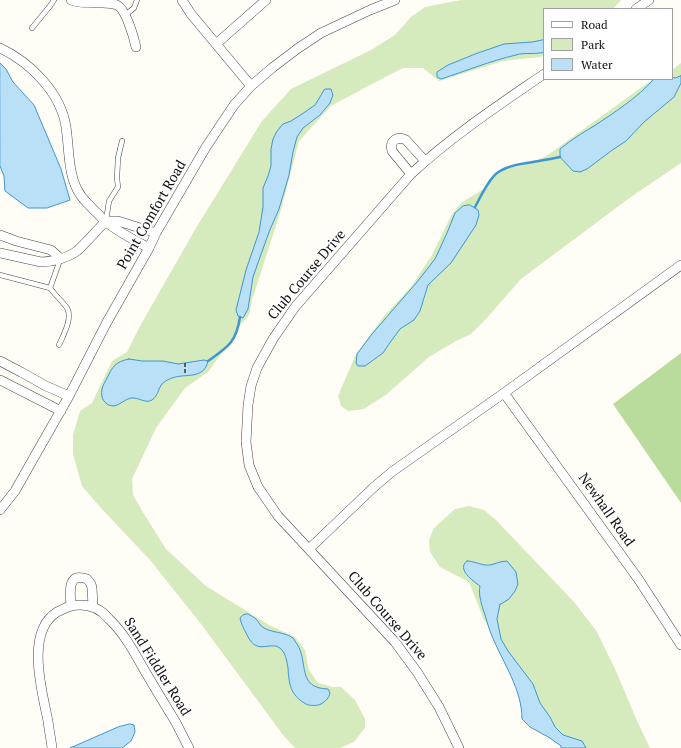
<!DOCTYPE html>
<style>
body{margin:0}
#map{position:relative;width:681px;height:748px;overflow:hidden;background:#fffdf5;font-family:"PT Serif",serif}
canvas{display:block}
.legend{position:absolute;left:543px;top:8px;width:130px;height:72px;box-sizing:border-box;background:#fff;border:1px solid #a0a0a0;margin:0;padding:5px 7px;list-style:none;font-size:12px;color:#111}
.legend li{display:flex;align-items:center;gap:8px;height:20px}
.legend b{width:20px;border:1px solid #a0a0a0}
</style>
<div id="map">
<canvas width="681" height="748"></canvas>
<ul class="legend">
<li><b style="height:5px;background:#fff"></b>Road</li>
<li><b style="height:11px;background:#d5ebbd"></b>Park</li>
<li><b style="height:11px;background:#b9e0f7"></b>Water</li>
</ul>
</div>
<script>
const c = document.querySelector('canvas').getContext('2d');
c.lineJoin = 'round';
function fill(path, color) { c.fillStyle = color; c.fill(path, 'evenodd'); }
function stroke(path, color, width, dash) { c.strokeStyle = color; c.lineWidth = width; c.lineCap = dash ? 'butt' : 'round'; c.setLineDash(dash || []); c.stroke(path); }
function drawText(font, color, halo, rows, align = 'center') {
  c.font = font + ' "PT Serif",serif'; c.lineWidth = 4; c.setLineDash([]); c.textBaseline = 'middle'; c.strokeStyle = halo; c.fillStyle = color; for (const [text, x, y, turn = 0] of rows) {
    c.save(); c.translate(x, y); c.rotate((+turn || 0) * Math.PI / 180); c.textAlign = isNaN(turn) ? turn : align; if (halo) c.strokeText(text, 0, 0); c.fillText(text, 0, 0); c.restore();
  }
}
const green = new Path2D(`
 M461,0h160l-8,9h-69v46l-4,2 -37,4 -64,20 -16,-13h-20l-35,18 -37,20 -32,35 -18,69 -29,90 -3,15 -10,12 -6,14 -9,9 -16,22 -23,16 -29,40 -24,51 1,16 11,19 22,35 40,37 63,39 26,12 10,13 4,20 9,13 15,4h8l14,13 10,19v9l-11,14 -14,6h-45l-12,-13 -82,-111 -51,-64 -50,-53 -18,-21 -9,-32v-19l7,-24 12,-8 20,-42 15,-9 13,-26 56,-98 66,-107 29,-32 80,-39 24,-15 16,-18 14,-10z
 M681,63v100l-53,36 -107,80 -36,41 -14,14 -15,7 -27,16 -42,37 -23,15 -16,2 -7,-5 -3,-10 18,-42 28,-38 27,-29 21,-32 20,-41 9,-11 24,-15 10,-14 11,-6 15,-2 24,-9 108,-78h19v-9z
 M469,506l15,4 12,10 79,83 22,29 19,39 21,50 13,27h-84l-71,-114 -11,-14 -15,-38 -29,-15 -10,-15 -1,-12 5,-12 21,-19z`);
const forest = new Path2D(`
 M681,353v150l-68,-99z`);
const water = new Path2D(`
 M544,40v12c-9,3 -19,0 -28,3 -26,6 -50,16 -75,24l-4,-2v-5l11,-7 27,-11 29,-10 28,-2z
 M0,63l6,6 7,13 21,23 27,64 9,31 -23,8h-19l-23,-17 -1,-15 -4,-10z
 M681,76v7l-7,14 -30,25 -18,19 -15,10 -24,18 -7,3 -7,-1 -13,-14v-8c11,-9 22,-16 34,-23 21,-14 43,-28 60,-47h18v-2l3,1z
 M325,89h6l2,6 -3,8 -10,12 -17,13 -6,9 -4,15 -4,23 -10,34 -10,23 -16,45 -5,32 -5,9 -5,-2 -2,-6 10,-40 13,-38 4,-25v-19l5,-12 3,-10v-17l2,-10 4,-8 6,-7 8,-3 11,-7 13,-9z
 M470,205l8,5 1,5 -3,10 -25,38 -23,22 -8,26 -6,9 -14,9 -11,15 -6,9 -18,13h-7l-2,-3 1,-9 15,-20 45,-52 18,-23 12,-26 8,-20 8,-7z
 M129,359l13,2h21l15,3 26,-4 4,1c-4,19 -22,12 -36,17 -3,1 -7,3 -10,6 -4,5 -4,12 -10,16 -6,4 -14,-3 -21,-2 -6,1 -11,7 -17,8 -9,0 -14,-8 -12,-17 1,-4 3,-7 5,-11 6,-12 8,-16 22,-19z
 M467,561c8,0 15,5 23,4 6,-1 10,-4 17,-4l9,11 2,12 -3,7 -6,8 -8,5h-1l-3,15 4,20 7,12 25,33 7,19 10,14 5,10 8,8 19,6 4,7h-25v-2l-11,-8 -20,-11 -8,-8c0,-30 -19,-56 -30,-83 -3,-7 -5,-14 -7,-21 -3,-9 -7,-20 -5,-29 -7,-5 -24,-17 -13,-25z
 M248,614c3,2 6,3 8,5 3,3 4,7 8,9 9,5 21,4 29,10 1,1 3,5 4,6 12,18 -1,44 31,45l2,4c-1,5 -4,8 -9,11 -4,2 -11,2 -15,0 -16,-9 -17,-20 -18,-36 -1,-6 -2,-13 -6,-18 -11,-12 -24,8 -35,-15 -3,-6 -6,-11 -7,-17l3,-3z
 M130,724l4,1 1,7 -4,9 -9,7h-52l48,-21z`);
const stream = new Path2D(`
 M475,207c5,-9 13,-27 22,-34 15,-11 44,-11 63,-16
 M208,361c20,-14 28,-18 32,-44`);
const path = new Path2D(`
 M185,363v12`);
const lane = new Path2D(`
 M125,15l9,-7 3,-8
 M32,28l18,-22 4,-6
 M106,221l3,-20 9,-14 -1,-9 1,-20 4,-17
 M0,275l50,13
 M59,345c4,-9 14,-27 8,-37 -5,-7 -12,-13 -17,-20l10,-28`);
const street = new Path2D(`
 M71,0c7,3 16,3 24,3 7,0 16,-1 22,2 9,4 17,33 19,42
 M182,0l9,14 60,72
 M636,9l13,-9
 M216,44l50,-44
 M0,48c30,14 61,45 66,79 3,19 2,45 11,62 3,7 8,12 13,17 5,5 10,10 15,15 13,11 29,19 44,27
 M411,174l-19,-23c-3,-11 6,-15 14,-11l19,21
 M106,221h12l38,12
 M0,235l16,6 35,9 9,8
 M0,253l41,9c11,0 26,-4 36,-11 9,-8 20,-21 29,-30
 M0,361l21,11 25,14 23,10
 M0,380l61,31
 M504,393l135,187 42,65
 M0,510l15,-19 13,-23 41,-72 38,-74 42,-74 7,-15 50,-86 28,-42 17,-19 21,-18 25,-19 24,-16 49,-23 25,-10
 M309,549l65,-62 19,-16 111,-78 177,-128
 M71,606c-1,-14 -4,-34 16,-27l4,5 1,4 1,18
 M52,748c-1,-9 -3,-18 -4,-27 -6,-30 -23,-89 9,-109 5,-2 9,-5 14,-6 16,-3 28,1 38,13 14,13 24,31 33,47 11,19 22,37 33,55 5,9 9,18 14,27
 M459,748l-20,-41 -22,-35 -22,-30 -117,-126 -20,-29 -9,-22 -3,-23 2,-37 3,-19 6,-18 16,-29 22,-32 116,-133c41,-38 88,-69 133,-100`);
const streetNames = [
 ["Point Comfort Road",152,215,-60],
 ["Club Course Drive",307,275,-50],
 ["Newhall Road",606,510,55],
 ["Club Course Drive",387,616,49],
 ["Sand Fiddler Road",157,667,58]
];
fill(green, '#d5ebbd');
fill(forest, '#b9dc9c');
fill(water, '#b9e0f7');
stroke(water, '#3f96cf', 1);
stroke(stream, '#3f96cf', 2.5);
stroke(lane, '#444', 5.5);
stroke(street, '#444', 10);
stroke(path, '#333', 1.5, [4, 2]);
stroke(lane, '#fff', 4.5);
stroke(street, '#fff', 9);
drawText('14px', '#111', '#fff', streetNames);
</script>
